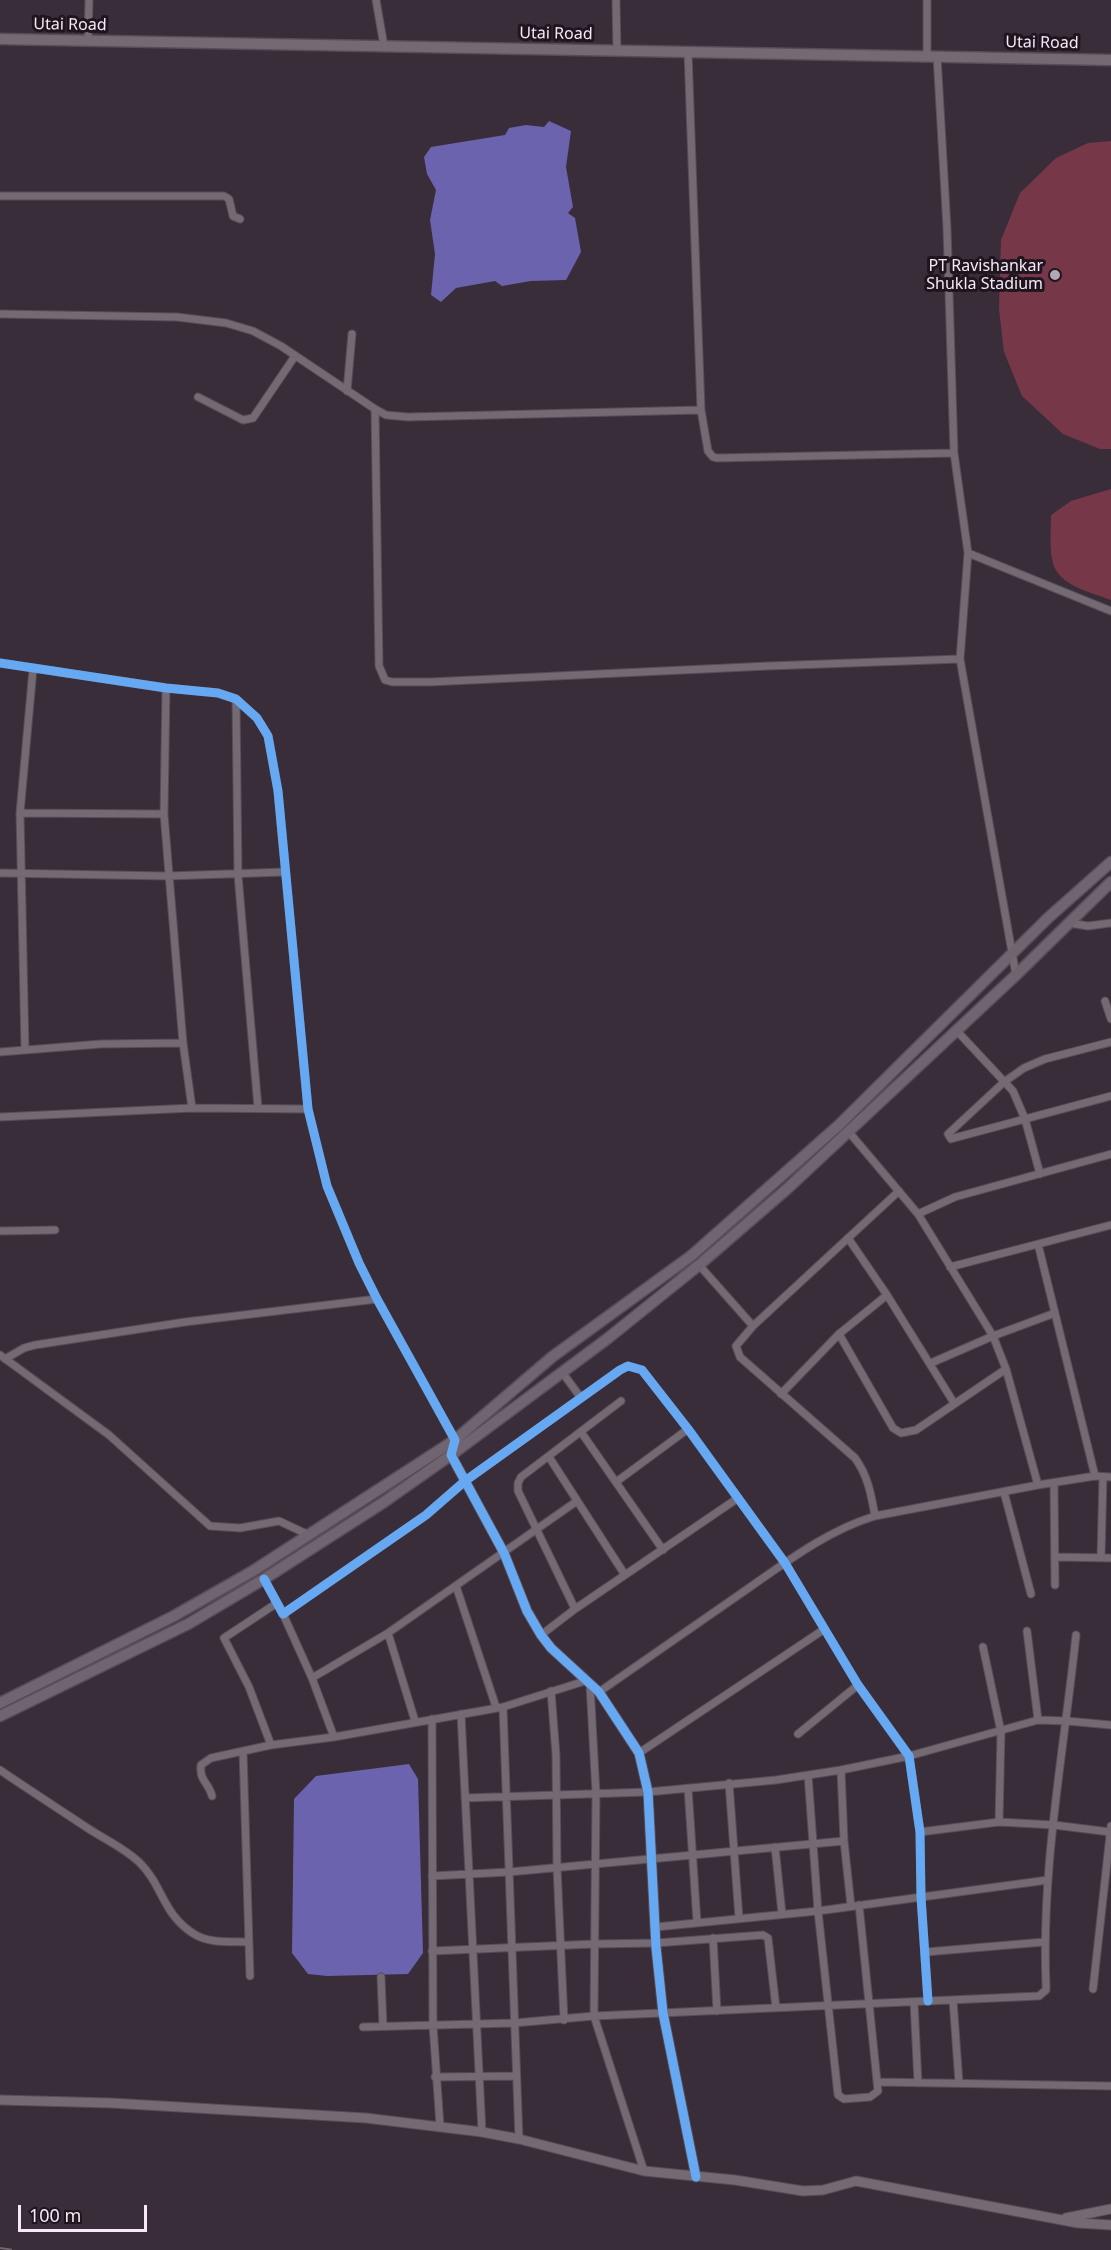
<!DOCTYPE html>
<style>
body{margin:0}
#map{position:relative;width:1111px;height:2250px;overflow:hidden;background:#392d39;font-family:"Noto Sans",sans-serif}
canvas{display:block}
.scale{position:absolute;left:18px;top:2205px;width:129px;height:27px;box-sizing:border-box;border:3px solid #f6e8f6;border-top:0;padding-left:8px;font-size:18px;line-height:21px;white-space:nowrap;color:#f6e8f6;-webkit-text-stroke:4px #1f151f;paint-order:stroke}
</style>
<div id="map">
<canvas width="1111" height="2250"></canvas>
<div class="scale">100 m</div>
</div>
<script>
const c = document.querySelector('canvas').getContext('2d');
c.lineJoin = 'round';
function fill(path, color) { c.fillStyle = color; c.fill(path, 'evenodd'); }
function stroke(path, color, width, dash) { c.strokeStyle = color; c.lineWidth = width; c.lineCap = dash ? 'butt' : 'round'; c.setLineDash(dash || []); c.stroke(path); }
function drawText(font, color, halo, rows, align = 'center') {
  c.font = font + ' "Noto Sans",sans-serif'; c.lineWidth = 6; c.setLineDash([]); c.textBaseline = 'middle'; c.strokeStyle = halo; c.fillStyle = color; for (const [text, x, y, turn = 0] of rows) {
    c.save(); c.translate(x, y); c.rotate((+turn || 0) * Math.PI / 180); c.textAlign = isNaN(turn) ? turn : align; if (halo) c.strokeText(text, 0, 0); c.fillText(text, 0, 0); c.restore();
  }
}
const green = new Path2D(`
 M1111,141v308h-11l-37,-15 -41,-38 -18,-44 -5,-43 2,-69 19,-47 36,-35 32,-15z
 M1111,489v111c-19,-7 -53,-15 -58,-37 -4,-14 -2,-33 -2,-48l20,-14z`);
const water = new Path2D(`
 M549,121l22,10 -5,36 7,40 -5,6 7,5 6,34 -15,28 -35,1 -29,5 -7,-5 -39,7 -15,14 -10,-7 4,-41 -5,-34 6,-30 -9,-16 -3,-17 7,-10 74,-12 4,-7 17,-3 18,2z
 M409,1764l9,15 5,174 -15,21 -81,2 -19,-2 -16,-21 2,-154 22,-23z`);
const minor = new Path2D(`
 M376,0l8,46
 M616,0l1,51
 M927,0v56
 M88,40l1,-40
 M688,52l13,358
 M937,56l10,172 7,225 14,100 -8,106 56,316
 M0,196h224l5,3 4,17 7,3
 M0,314l177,3 49,6 27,8 28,15 94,63 11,6 22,2 293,-7 7,41 5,6 4,1 237,-5
 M347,391l5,-57
 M198,397l45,23 10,-2 42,-62
 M375,409l4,257 6,14 7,2h38l338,-16 192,-7
 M968,553l143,58
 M0,663l166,25 52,5 18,6 21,19 11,18 10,55 30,318 19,77 32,77 18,36 78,141
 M166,688l-2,126 19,229 9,65
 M236,699l2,176 20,233
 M20,813l144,1
 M0,873l168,3 117,-4
 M1069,923l19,3 23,-3
 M1105,1001l6,18
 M956,1030l57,61 12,28 15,55
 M1111,1042l-66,17 -21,9 -20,14 -56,52 3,5 3,-1 157,-42
 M25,1050l-5,-237 13,-144
 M0,1052l101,-8 82,-1
 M0,1117l192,-9 116,1
 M848,1131l70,83 75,122 13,33 32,116
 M918,1214l37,-17 156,-43
 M0,1231l55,-1
 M848,1238l39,57 67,108
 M1038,1244l57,232
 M699,1265l54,61
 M950,1267l161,-42
 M839,1334l54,94 8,5 15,-3 90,-61
 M0,1355l109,80 101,91 30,2 39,-7 30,14
 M5,1359l19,-11 11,-3 150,-23 192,-23
 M931,1363l62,-27 62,-23
 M562,1372l19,26
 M781,1394l58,-60 48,-39
 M581,1432l82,118
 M549,1457l76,118
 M616,1482l72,-53
 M1054,1483l1,102
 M1004,1492l27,102
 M875,1516c-4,-22 -7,-40 -20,-58l-115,-101 -4,-11 17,-20 146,-135
 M1055,1557l56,1
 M1101,1557l2,-80
 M264,1579l19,35 143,-99 39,-34 155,-111 8,-4 14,4 46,59 97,134 73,122 51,71 11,76 1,65 7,104
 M456,1586l40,121
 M575,1609l-57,-118v-8l3,-6 100,-76
 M283,1614l29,64 22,59
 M1027,1631l11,89
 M388,1633l27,88
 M541,1635l34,-26 163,-111
 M312,1678l76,-45 189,-132
 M590,1685l6,108 -2,223 50,155
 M551,1691l5,64 1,113 7,152
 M599,1692c48,-33 96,-67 144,-100 42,-29 83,-61 132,-76l163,-31 57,-9 16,1
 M503,1707l16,432
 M461,1714l21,418
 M432,1719l1,306 7,101
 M798,1734l60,-49
 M271,1745l-22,-58 -25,-49 53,-35
 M243,1751l7,225
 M639,1753l184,-123
 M0,1770c29,20 59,39 89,59 17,11 35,19 50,33 24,23 23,52 55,72 16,10 37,7 55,8
 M841,1770l3,71 7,65
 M808,1775l10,136 20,184 6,4 26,-2 8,-6 -19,-186
 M729,1783l10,135
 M688,1788l9,134
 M212,1796c-3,-13 -13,-15 -11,-31l10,-7 60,-13 63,-8 169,-30 82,-26
 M465,1798l183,-6 128,-12 65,-10 68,-14 129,-36 29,1 44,4
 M999,1822l55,3 56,7
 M920,1832l79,-10 2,-90 -18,-85
 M775,1847l7,67
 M432,1876l77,-4 335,-31
 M656,1927l162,-16 230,-31
 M713,1938l4,73
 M432,1951l162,-7 62,-1 107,-8 5,3 8,70
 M926,1952l118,-10
 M381,1977l2,49
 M1093,1989l18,-163
 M953,2000l6,83
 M914,2002l4,81
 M363,2027l151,-4 80,-7 445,-20 7,-6v-5c-5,-117 18,-234 30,-350
 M435,2077l81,-1
 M877,2082l234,4`);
const tertiary = new Path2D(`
 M453,1448l-2,7 53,98 23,58 14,24 10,13 48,44 40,61 9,39 8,155 7,66 33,164
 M0,2100l111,3 255,15 116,14 37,7 125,32 91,9 68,11 20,-1 33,-9 222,42 33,2
 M1066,2218l45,-9`);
const secondary = new Path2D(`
 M0,39l1111,21`);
const primary = new Path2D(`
 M0,1703l174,-87 79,-45 202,-131 97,-83 139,-101 87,-77 61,-54 209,-207 63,-56
 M0,1716l188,-92 76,-45 120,-77 67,-47 156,-116 92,-74 89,-77 228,-213 95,-93`);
const rail = new Path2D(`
 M0,2248l14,2`);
const cycleway = new Path2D(`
 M0,663l166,25 52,5 18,6 21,19 11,18 10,55 30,318 19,77 32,77 18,36 78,141 -4,15 53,98 23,58 14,24 10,13 48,44 40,61 9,39 8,155 7,66 33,164
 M264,1579l19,35 143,-99 39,-34 155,-111 8,-4 14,4 46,59 97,134 73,122 51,71 11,76 1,65 7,104`);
const markers = [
 [1055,275,6,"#b4a7b4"]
];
const streetNames = [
 ["Utai Road",70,25,1],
 ["Utai Road",556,34,1],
 ["Utai Road",1042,43,1]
];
const poiNames = [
 ["PT Ravishankar",1043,266],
 ["Shukla Stadium",1043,284]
];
fill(green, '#763849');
fill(water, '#6c63ae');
stroke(minor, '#574c57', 9);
stroke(tertiary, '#574c57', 11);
stroke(secondary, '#574c57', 13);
stroke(primary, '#574c57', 13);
stroke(minor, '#746a74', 7);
stroke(tertiary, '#746a74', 9);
stroke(secondary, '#746a74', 10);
stroke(primary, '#706471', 10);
stroke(rail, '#6f666f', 2, [12, 6]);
stroke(cycleway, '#66a8f1', 9);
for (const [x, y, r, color] of markers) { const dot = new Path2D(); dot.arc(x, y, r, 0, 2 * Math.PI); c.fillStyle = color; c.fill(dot); stroke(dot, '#1f151f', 2); }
drawText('16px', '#f6e8f6', '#1f151f', streetNames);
drawText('16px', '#f6e8f6', '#1f151f', poiNames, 'right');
</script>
